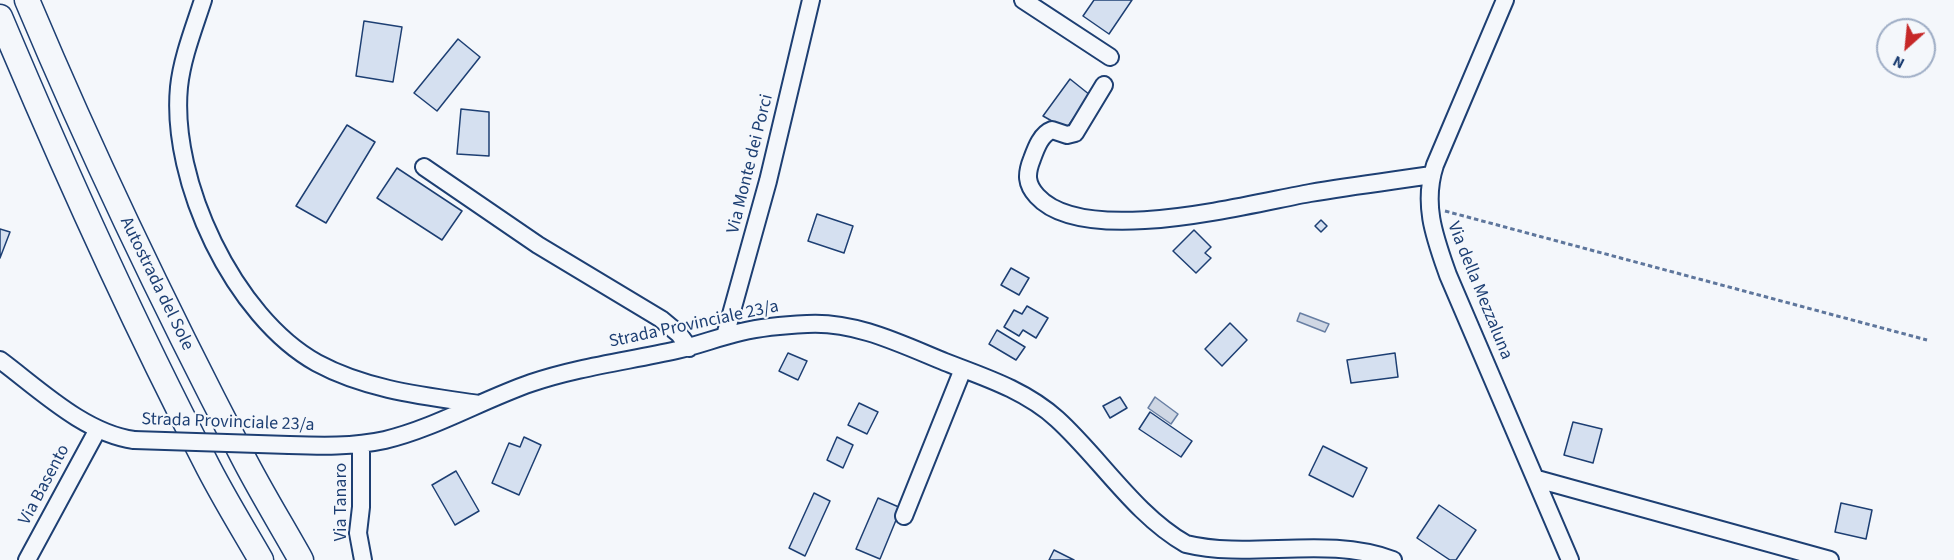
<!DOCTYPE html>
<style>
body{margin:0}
#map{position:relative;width:1954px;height:560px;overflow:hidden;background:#f4f7fb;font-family:"Source Sans 3",sans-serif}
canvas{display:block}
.north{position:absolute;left:1876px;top:18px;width:60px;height:60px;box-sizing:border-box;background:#f4f7fb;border:2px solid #9eadc5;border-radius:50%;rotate:207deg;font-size:16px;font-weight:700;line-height:24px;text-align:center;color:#1d3f73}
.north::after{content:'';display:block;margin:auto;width:21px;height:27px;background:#c62828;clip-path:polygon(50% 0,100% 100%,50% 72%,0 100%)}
</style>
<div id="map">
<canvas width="1954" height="560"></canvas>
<div class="north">N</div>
</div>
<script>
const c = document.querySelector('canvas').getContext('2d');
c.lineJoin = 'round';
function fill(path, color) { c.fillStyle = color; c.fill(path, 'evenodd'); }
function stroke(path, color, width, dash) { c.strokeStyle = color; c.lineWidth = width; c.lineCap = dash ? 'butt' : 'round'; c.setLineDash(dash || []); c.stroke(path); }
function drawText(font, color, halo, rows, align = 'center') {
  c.font = font + ' "Source Sans 3",sans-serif'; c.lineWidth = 4.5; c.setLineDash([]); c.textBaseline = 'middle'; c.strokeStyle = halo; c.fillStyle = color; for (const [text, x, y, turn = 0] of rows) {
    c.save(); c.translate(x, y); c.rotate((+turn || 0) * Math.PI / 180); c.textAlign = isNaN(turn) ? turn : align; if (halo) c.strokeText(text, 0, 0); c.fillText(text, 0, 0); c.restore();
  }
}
const water = new Path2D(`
 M1300,313l29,11 -4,8 -28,-11z
 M1155,397l23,17 -7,10 -23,-16z`);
const building = new Path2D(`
 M1094,0h38l-23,34 -26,-18z
 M364,21l38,6 -9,55 -37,-6z
 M458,39l22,18 -43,54 -23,-18z
 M1070,79l20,16 -24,34 -23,-13z
 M461,109l28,3v44l-32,-2z
 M347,125l28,17 -49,81 -30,-17z
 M397,168l65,43 -20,29 -65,-42z
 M817,214l36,12 -9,27 -36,-12z
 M1321,220l6,6 -6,6 -6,-6z
 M0,229l10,3 -10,26z
 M1194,230l17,17 -6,6 6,5 -15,15 -23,-22z
 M1011,268l18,10 -10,17 -18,-10z
 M1027,306l21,12 -12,20 -13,-8 -4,6 -15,-9 10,-17 8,4z
 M1230,323l17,17 -25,26 -17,-17z
 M997,330l28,17 -9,13 -27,-16z
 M788,353l19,8 -9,19 -19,-9z
 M1395,353l3,24 -47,6 -4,-23z
 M1120,397l7,11 -17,10 -7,-12z
 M859,403l19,9 -11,22 -19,-9z
 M1150,412l42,29 -11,16 -42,-28z
 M1573,422l29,7 -9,34 -29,-8z
 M524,437l17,8 -22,50 -27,-12 17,-40 11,4z
 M837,437l16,8 -10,23 -16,-8z
 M1323,446l44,22 -14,29 -44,-22z
 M456,471l23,40 -24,14 -23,-40z
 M814,493l16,8 -25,55 -16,-8z
 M878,498l23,10 -21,51 -24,-10z
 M1841,503l31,7 -6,29 -31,-7z
 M1439,505l37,25 -20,30h-6l-33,-22z
 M1054,550l20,10h-25z`);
const path = new Path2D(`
 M1445,211l482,129`);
const minor = new Path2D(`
 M203,0c-9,28 -21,58 -24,87 -9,94 55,230 138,276 50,27 107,33 162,41
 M1023,0l87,57
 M1505,0l-70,165c-13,40 0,73 13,110l122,285
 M1104,85l-29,48 -8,2 -15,-5c-11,4 -16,18 -20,29 -6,15 -6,25 5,37 47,52 211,8 273,-3 41,-7 81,-12 122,-18
 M424,167l114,78 123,74 18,15 10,14
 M725,336l43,-155 43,-181
 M0,360c39,29 84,73 134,80
 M361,444v63l-3,26 5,27
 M289,445c32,1 64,2 96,-5 50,-12 97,-40 146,-57 47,-16 97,-22 146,-33 22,-5 42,-13 64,-18 21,-5 44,-7 66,-8 48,-3 94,20 138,38 39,15 80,28 112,57 43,39 78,96 129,125 65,16 140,-9 207,16
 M1537,479l293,81
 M904,516l59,-147
 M27,560l71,-131`);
const highway = new Path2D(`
 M27,0c65,155 138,307 216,457 18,35 39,69 58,103
 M0,17c63,150 130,299 205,444 17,34 37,66 56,99`);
const minorBridge = new Path2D(`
 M134,440l155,5`);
const streetNames = [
 ["Via Monte dei Porci",751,164,-76],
 ["Autostrada del Sole",156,284,64],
 ["Via della Mezzaluna",1479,291,68],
 ["Strada Provinciale 23/a",694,325,-12],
 ["Strada Provinciale 23/a",228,423,2],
 ["Via Basento",45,485,-62],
 ["Via Tanaro",342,502,-90]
];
fill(water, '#cfd7e4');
stroke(water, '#687fa3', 1.5);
fill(building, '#d5e0f0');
stroke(building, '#1d3f73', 1.5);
stroke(minor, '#1d3f73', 20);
stroke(highway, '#1d3f73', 27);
stroke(path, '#5e769c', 3, [4.5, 3]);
stroke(minor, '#f4f7fb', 16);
stroke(highway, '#f4f7fb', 24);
stroke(minorBridge, '#1d3f73', 20, []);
stroke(minorBridge, '#f4f7fb', 16);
drawText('18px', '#1d3f73', '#f4f7fb', streetNames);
</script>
